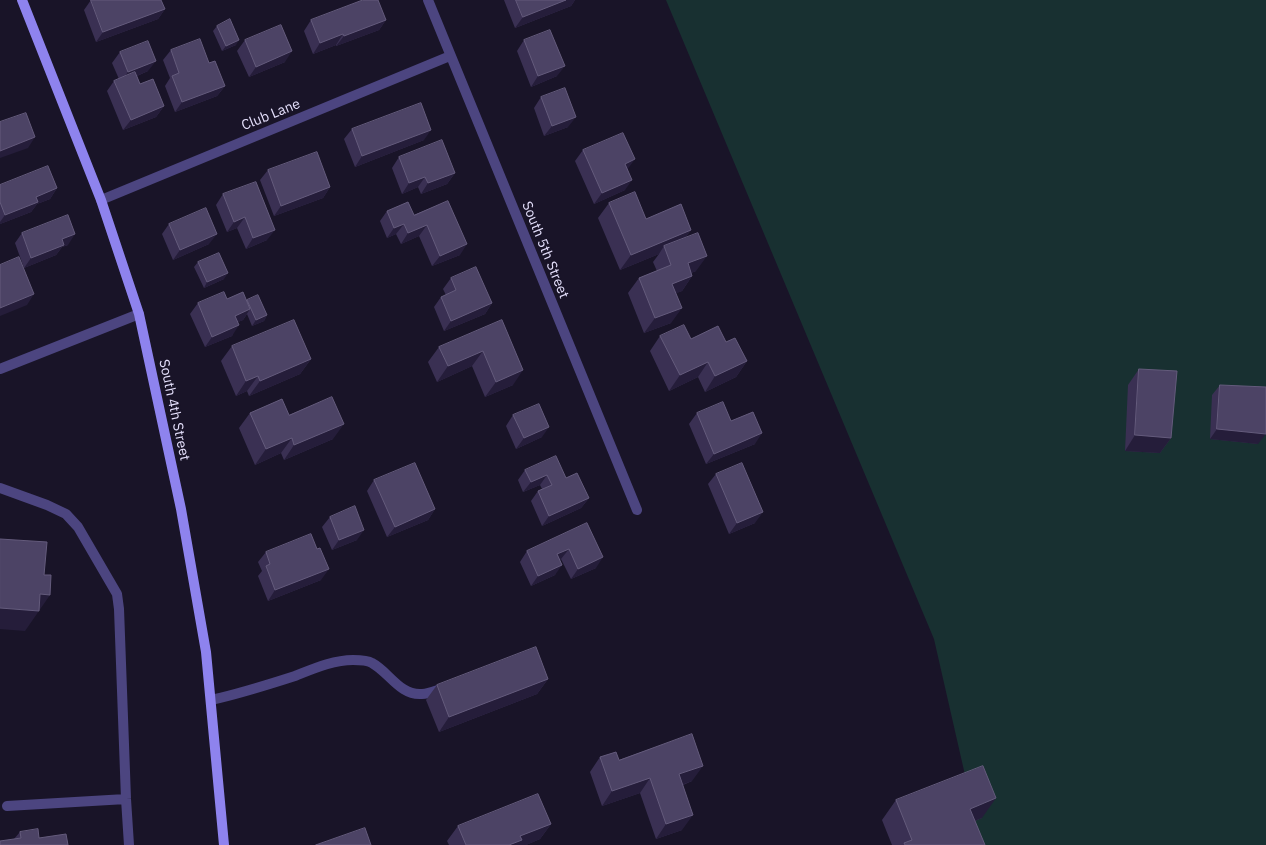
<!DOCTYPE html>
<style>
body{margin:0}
canvas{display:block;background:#191428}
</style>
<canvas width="1266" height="845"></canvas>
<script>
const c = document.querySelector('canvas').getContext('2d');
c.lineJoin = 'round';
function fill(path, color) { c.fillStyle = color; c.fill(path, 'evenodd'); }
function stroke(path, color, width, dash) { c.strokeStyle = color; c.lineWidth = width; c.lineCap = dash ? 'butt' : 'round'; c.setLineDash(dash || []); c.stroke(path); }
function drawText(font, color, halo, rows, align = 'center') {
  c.font = font + ' "IBM Plex Sans",sans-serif'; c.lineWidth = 4; c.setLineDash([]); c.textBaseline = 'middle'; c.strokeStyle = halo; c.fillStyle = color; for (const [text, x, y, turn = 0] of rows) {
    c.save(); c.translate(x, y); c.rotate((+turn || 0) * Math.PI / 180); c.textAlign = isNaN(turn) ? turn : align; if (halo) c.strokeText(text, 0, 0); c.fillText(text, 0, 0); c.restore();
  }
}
const green = new Path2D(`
 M666,0h600v845h-285l-47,-206z`);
const lane = new Path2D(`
 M0,488l47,17 19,9 12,13 39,67 2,15 7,190 3,46
 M211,700c28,-6 56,-15 84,-24 18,-7 38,-16 58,-16 6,0 14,0 19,3 17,9 28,33 50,31 7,0 15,-4 22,-6
 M7,806l119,-7`);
const street = new Path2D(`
 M428,0l209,510
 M101,200l349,-144
 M0,369l139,-55`);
const secondary = new Path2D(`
 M22,0l79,200 38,114 42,195 25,143 18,193`);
const wall = new Path2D(`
 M91,0l74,9 -7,10 -62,23 -12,-32z
 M504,0h71l-4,6 -56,22z
 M311,20h75l-7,10 -43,16v-1l-23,9 -9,-23z
 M217,26l19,19 -14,6 -9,-20z
 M245,40l40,22 -36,15 -12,-26z
 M524,40l33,36 -26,11 -14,-36z
 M171,50l38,13 16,23 -8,10 -42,16 -10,-26 5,-8 -7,-18z
 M120,52l28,19 -11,5 3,8 24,22 -8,11 -33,13 -16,-39 7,-10 5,-2 -7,-16z
 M541,97l27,30 -24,9 -10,-28z
 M352,129l72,11 -69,27 -11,-28z
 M583,150l45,19 -3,21 -31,14 -19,-43z
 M399,157l56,16 -8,11 -26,10 -3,-7 -16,7 -10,-26z
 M268,170l62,17 -7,11 -49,18 -14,-36z
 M0,185l57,3 -7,11 -13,5 -6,8 -31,12z
 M223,194l44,46 -21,9 -9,-21 -10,4 -11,-27z
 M448,201l12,54 -28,11 -13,-30 -18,8 -5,-10 -9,4 -7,-17 7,-10 27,4z
 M609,203l37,16 45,11 -6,8 11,33 -5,2 1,3 -10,15 -6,2 -5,30 -27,10 -16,-40 11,-15 18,-7 -4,-9 6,-8 -39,16 -22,-52z
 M169,224l40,20 -36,16 -11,-26z
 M22,233l46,12 -6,2 -6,8 -32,13 -9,-25z
 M198,262l26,17 -20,9 -10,-21z
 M451,278l41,25 -7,11 -41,17 -10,-24 7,-10 5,-2 -3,-6z
 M227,299l19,1 21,15 -3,6 -12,5 -5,-12 -4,6 -5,2 -6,14 -27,11 -15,-33 8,-11z
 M502,320l11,65 -28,12 -13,-31 -35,16 -9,-20 11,-15z
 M660,336l31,3 56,22 -11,16 -31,15 -7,-15 -29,14 -19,-40z
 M232,346l79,13 -11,15 -51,22 -2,-5 -11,5 -15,-35z
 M1139,369l32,69 -11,15 -35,-2 3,-66z
 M1220,385l38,59 -48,-5 2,-44z
 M250,413l39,2 44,24 -49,21 -3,-7 -26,12 -16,-37z
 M697,413l34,8 24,23 -49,20 -17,-40z
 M513,415l29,22 -26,12 -10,-23z
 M525,470l41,8 23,20 -8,10 -39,18 -11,-25 7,-10 4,-2 -2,-4 -17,7 -5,-12z
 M716,474l39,49 -26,11 -21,-50z
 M374,480l61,29 -7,11 -41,17 -20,-46z
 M330,517l27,23 -25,10 -10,-23z
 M587,523l9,45 -25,11 -10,-20 -1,1 -5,15 -24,11 -11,-24 7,-11z
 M266,552l55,28 -53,21 -10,-25 4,-5 -4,-9z
 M548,679l-11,15 -98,38 -13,-32 11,-15z
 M600,757l19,3 73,21 -9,4 -1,45 -26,9 -16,-46 -38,13 -12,-34z
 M896,800l86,18 -7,3 10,24h-93l-10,-25z
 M551,824l-11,15 -14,6h-77l-2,-4 11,-15z
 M20,832l19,6 -25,1z`);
const shadedWall = new Path2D(`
 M566,0h9l-4,6 -56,22 8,-11z
 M165,9l-7,10 -62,23 7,-10z
 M386,20l-7,10 -43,16 8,-10z
 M343,34l-7,11 -23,9 7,-11z
 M239,40l-3,5 -14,6 4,-5z
 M292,51l-7,11 -36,15 7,-10z
 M156,61l-8,10 -28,12 8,-11z
 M565,66l-8,10 -26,11 7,-11z
 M225,86l-8,10 -42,16 7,-10z
 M164,106l-8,11 -33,13 8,-10z
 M576,117l-8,10 -24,9 8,-10z
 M431,130l-7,10 -69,27 7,-11z
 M35,137l-7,11 -28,10v-7z
 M635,159l-8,11 -2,-6z
 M455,173l-8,11 -26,10 7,-11z
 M425,177l-7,10 -16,7 7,-11z
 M632,180l-7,10 -31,14 8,-11z
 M330,187l-7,11 -49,18 7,-10z
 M57,188l-7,11 -13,5 -6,8 -31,12v-2l5,-7 31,-18z
 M245,217l-8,11 -10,4 7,-10z
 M404,224l-8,10 -9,4 7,-10z
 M427,225l-8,11 -18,8 7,-11z
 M275,230l-8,10 -21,9 7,-11z
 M691,230l-11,15 -16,1 -5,8 -39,16 11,-15z
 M75,234l-7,11 -6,2 -6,8 -32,13 7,-10 31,-19z
 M217,234l-8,10 -36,16 7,-10z
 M467,244l-7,11 -28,11 8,-10z
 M707,256l-11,15 -19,8 11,-16z
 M228,273l-4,6 -20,9 3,-6z
 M692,276l-10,15 -20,8 10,-15z
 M34,294l-7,11 -27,11v-8z
 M492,303l-7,11 -41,17 7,-10z
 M682,308l-11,15 -27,10 11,-15z
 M250,309l-7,11 -15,6 7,-10z
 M267,315l-3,6 -12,5 4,-6z
 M239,325l-7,11 -27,11 7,-10z
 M483,351l-11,15 -35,16 11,-16z
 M311,359l-11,15 -51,22 11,-15z
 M747,361l-11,16 -31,15 10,-16z
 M708,362l-10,15 -29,14 11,-16z
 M523,370l-10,15 -28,12 11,-15z
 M258,376l-11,15 -11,5 10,-15z
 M344,424l-11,15 -49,21 10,-15z
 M549,427l-7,10 -26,12 8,-11z
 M1217,429l49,5 -8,10 -48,-5z
 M762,433l-7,11 -49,20 8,-10z
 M1135,435l36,3 -11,15 -35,-2z
 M292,438l-11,15 -26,12 11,-16z
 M547,475l-7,10 -17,7 8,-10z
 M589,498l-8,10 -39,18 7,-10z
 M435,509l-7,11 -41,17 8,-10z
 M763,512l-8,11 -26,11 8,-11z
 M364,530l-7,10 -25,10 7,-10z
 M569,549l-8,10 -11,6 7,-11z
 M603,557l-7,11 -25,11 7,-10z
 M562,565l-7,10 -24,11 7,-10z
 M329,569l-8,11 -53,21 7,-11z
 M40,594l10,1 -25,36 -25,-2v-21z
 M548,679l-11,15 -98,38 10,-15z
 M703,766l-11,15 -24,9 11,-16z
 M650,778l-10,15 -38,13 10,-15z
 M996,798l-14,20 -26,10 14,-19z
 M693,815l-11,15 -26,9 10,-15z
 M551,824l-11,15 -14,6h-17l11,-9z`);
const building = new Path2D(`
 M91,0h70l4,9 -62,23z
 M363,0h15l8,20 -42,16 -1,-2 -23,9 -9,-23z
 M516,0h50l-43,17z
 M230,19l9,21 -13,6 -9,-20z
 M281,25l11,26 -36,16 -11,-27z
 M550,30l15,36 -27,10 -14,-36z
 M200,39l9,24 6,-2 10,25 -43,16 -10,-26 7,-3 -8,-23z
 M148,41l8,20 -28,11 -8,-20z
 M135,72l5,12 13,-5 11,27 -33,14 -17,-39z
 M565,88l11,29 -24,9 -11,-29z
 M421,103l10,27 -69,26 -10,-27z
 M26,113l9,24 -35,14v-29z
 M623,133l12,26 -10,5 7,16 -30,13 -19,-43z
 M442,140l13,33 -27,10 -3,-6 -16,6 -10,-26z
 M317,152l13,35 -49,19 -13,-36z
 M48,166l9,22 -21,9 2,5 -33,13 -5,-13v-17z
 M256,182l19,48 -22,8 -8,-21 -11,5 -11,-28z
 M635,192l11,27 35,-15 10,26 -60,25 -22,-52z
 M448,201l19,43 -27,12 -13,-31 -19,8 -4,-9 -10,4 -7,-17 21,-9 6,13z
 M206,208l11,26 -37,16 -11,-26z
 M68,215l7,19 -13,5 2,6 -33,13 -9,-25z
 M698,233l9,23 -19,7 4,13 -20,8 10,24 -27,10 -16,-40 32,-13 -7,-19z
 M219,253l9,20 -21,9 -9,-20z
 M19,257l15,37 -34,14v-43z
 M476,267l16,36 -41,18 -10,-24 15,-7 -5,-12z
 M224,292l3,7 16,-7 7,17 -15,7 4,9 -27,12 -14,-34z
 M258,295l9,20 -11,5 -9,-20z
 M294,320l17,39 -51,22 -2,-5 -12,5 -14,-35z
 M502,320l21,50 -27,12 -13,-31 -35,15 -9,-19z
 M684,325l7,14 27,-13 8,16 9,-4 12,23 -32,15 -7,-14 -28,13 -20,-39z
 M1139,369l38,2 -6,67 -36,-3z
 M1220,385l46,2v47l-49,-5z
 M332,397l12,27 -50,21 -2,-7 -26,11 -16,-36 32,-14 7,16z
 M723,402l8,19 22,-9 9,21 -48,21 -17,-41z
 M539,404l10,23 -25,11 -11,-23z
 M556,456l10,22 11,-5 12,25 -40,18 -11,-25 14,-6 -5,-10 -16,7 -6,-12z
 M415,463l20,46 -40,18 -21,-47z
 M742,463l21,49 -26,11 -21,-49z
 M355,506l9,24 -25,10 -9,-23z
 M587,523l16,34 -25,12 -9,-20 -12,5 5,11 -24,11 -11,-25z
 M311,534l6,15 3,-1 9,21 -54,21 -9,-24 4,-2 -4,-12z
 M0,539l47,3 -3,33h7l-1,20 -10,-1 -1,17 -39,-3z
 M536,647l12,32 -99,38 -12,-32z
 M692,734l11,32 -24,8 14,41 -27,9 -16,-46 -38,13 -12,-34 16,-5 3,8z
 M983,766l13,32 -26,11 15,36h-80l-1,-2 8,-3 -16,-40z
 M538,794l13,30 -31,12 2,4 -13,5h-43l-8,-19z
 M365,828l6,17h-55z
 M38,829l1,9 27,-4 2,11h-68v-4l21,-3 -1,-6z`);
const streetNames = [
 ["Club Lane",271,115,-22],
 ["South 5th Street",545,250,68],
 ["South 4th Street",174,410,78]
];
fill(green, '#183031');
stroke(lane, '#4c4580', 10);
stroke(street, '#4c4580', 10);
stroke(secondary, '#8e83ee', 10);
fill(wall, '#3a3053');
fill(shadedWall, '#251d3a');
fill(building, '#4c4365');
stroke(building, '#645b7c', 1);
drawText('14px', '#e4dffb', '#191428', streetNames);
</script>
